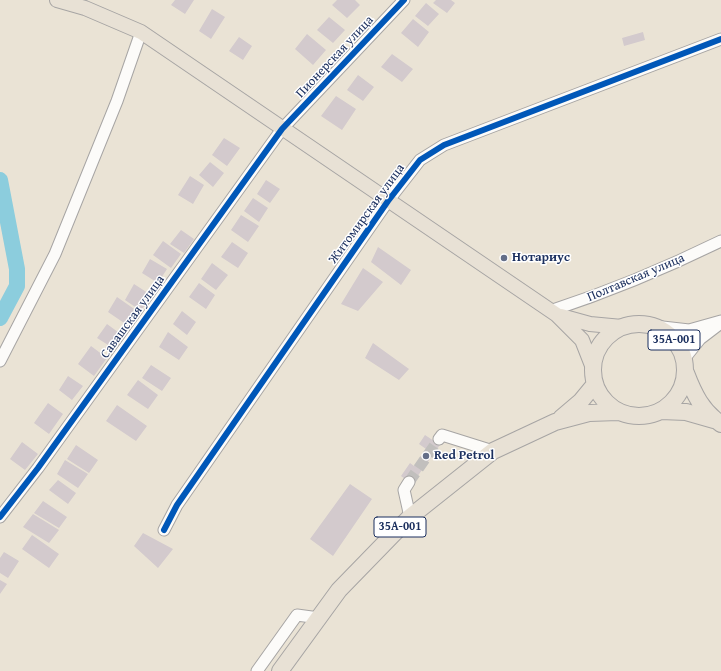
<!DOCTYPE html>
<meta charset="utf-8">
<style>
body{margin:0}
canvas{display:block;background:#eae3d5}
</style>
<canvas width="721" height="671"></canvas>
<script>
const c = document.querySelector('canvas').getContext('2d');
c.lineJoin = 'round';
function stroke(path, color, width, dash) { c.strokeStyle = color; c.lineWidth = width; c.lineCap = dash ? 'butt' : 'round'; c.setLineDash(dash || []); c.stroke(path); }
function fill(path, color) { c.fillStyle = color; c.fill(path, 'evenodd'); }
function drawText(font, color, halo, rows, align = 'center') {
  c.font = font + ' "Gentium Book Plus",serif'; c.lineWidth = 3; c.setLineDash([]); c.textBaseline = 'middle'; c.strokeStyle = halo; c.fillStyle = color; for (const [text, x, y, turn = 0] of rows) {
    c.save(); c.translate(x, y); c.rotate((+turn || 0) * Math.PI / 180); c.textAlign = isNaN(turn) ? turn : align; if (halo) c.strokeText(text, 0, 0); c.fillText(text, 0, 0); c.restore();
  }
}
const river = new Path2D(`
 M0,180l17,89v17l-17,32`);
const building = new Path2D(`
 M175,0h19l-9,14 -14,-9z
 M337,0h18l5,5 -13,13 -15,-13z
 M436,0h15l4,3 -8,10 -14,-10z
 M426,3l13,11 -11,12 -13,-10z
 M212,9l13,8 -14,22 -12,-8z
 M329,17l16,13 -12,13 -16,-13z
 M413,19l16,13 -11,15 -17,-14z
 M643,32l2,8 -21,6 -2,-8z
 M307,34l19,16 -13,15 -18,-16z
 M239,37l13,9 -9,14 -14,-9z
 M392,54l21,15 -11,13 -21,-15z
 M358,75l16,12 -11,14 -16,-11z
 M336,96l20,13 -14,21 -21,-14z
 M224,138l16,10 -13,18 -15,-11z
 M210,162l14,11 -11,14 -14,-12z
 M190,176l14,9 -11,19 -15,-9z
 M266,180l14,9 -10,14 -13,-9z
 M253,198l15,10 -9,14 -15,-11z
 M241,215l18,11 -11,16 -17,-12z
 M181,230l13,9 -10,14 -14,-9z
 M163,241l18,13 -10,14 -18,-13z
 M232,242l16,11 -10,15 -17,-11z
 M378,247l33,23 -10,15 -30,-23z
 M150,259l17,10 -9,14 -16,-10z
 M212,263l16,12 -12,15 -15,-11z
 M363,268l20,14 -25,29 -17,-7z
 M199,283l16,12 -9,14 -17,-12z
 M134,284l17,11 -10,16 -16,-11z
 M117,297l23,16 -10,14 -22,-15z
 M182,311l14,11 -9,13 -14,-11z
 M107,324l15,11 -9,13 -16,-10z
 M168,332l20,15 -9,13 -20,-13z
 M373,343l36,26 -10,11 -34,-22z
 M91,346l16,12 -13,18 -16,-12z
 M151,365l20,13 -9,13 -20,-13z
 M68,376l15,10 -11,14 -13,-10z
 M138,380l20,15 -10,14 -21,-14z
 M48,403l15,11 -14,20 -15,-11z
 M117,405l30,21 -11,15 -30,-20z
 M425,435l9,6 2,-3 6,4 -30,42 -11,-8 9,-13 4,3 12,-17 -7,-5z
 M22,442l16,12 -13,16 -15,-11z
 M76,445l22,15 -9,13 -22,-14z
 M65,460l23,14 -10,14 -21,-14z
 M58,480l18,13 -8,11 -19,-14z
 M350,484l22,15 -39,57 -23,-17z
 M43,501l24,16 -8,11 -25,-15z
 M33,514l26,16 -10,13 -26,-16z
 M143,533l30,16 -15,19 -24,-22z
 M32,535l27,19 -10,14 -27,-19z
 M4,552l15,9 -11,17 -8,-5v-15z
 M0,580l7,4 -7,10z`);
const minorTunnel = new Path2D(`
 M409,482l30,-43`);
const minor = new Path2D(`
 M550,311c58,-19 116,-43 171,-70
 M654,326l35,4 32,-9
 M684,359l16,-20 17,-13
 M0,361l55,-107 62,-153 24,-69
 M439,439l3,-4 51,16
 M409,482l-5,8 6,27
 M0,517l38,-49 244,-339 122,-129
 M164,530l13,-25 211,-304 32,-41 24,-15 277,-106
 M257,671l40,-56 22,3`);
const major = new Path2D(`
 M57,0l28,8 56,24 416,283 25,25 11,28
 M561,316l29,8 32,3`);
const highway = new Path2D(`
 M593 370a46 46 0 1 1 92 0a46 46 0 1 1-92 0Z
 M686,373c8,21 16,38 35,51
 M661,411l25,1 28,8
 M561,418l20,-17 14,-17
 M280,671l59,-81 71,-73 83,-66 62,-29 34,-9 29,-1`);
const cycleway = new Path2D(`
 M0,517l38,-49 244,-339 122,-129
 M164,530l13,-25 211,-304 32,-41 24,-15 277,-106`);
const markers = [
 [504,258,4,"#636e88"],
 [426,456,4,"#636e88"]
];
const shields = [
 [674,340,52],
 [400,527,52]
];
const shieldNames = [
 ["35А-001",674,340],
 ["35А-001",400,527]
];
const streetNames = [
 ["Пионерская улица",335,57,-47],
 ["Житомирская улица",367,214,-54],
 ["Полтавская улица",636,278,-23],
 ["Савашская улица",133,317,-54]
];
const poiNames = [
 ["Нотариус",512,258],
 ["Red Petrol",434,456]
];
stroke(river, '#8ccddd', 16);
fill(building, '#d3cacd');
stroke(minorTunnel, '#c1bfbd', 11, [11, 5.5]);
stroke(minor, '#a7a5a4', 13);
stroke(major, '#a7a5a4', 16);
stroke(highway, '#a7a5a4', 18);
stroke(minor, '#fcfbf9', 11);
stroke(major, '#e8e1d5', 14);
stroke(highway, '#e8e1d5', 16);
stroke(cycleway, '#0057b8', 6);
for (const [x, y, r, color] of markers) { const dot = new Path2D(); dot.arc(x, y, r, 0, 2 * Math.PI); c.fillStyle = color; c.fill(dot); stroke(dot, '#fff', 1.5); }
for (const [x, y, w] of shields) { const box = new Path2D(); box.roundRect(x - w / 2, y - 10, w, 20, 3); c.fillStyle = '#fff'; c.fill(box); stroke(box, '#1b2f5e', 1); }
drawText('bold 12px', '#1b2f5e', null, shieldNames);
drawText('13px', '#1b2f5e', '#fff', streetNames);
drawText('bold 13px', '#1b2f5e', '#fff', poiNames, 'left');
</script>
